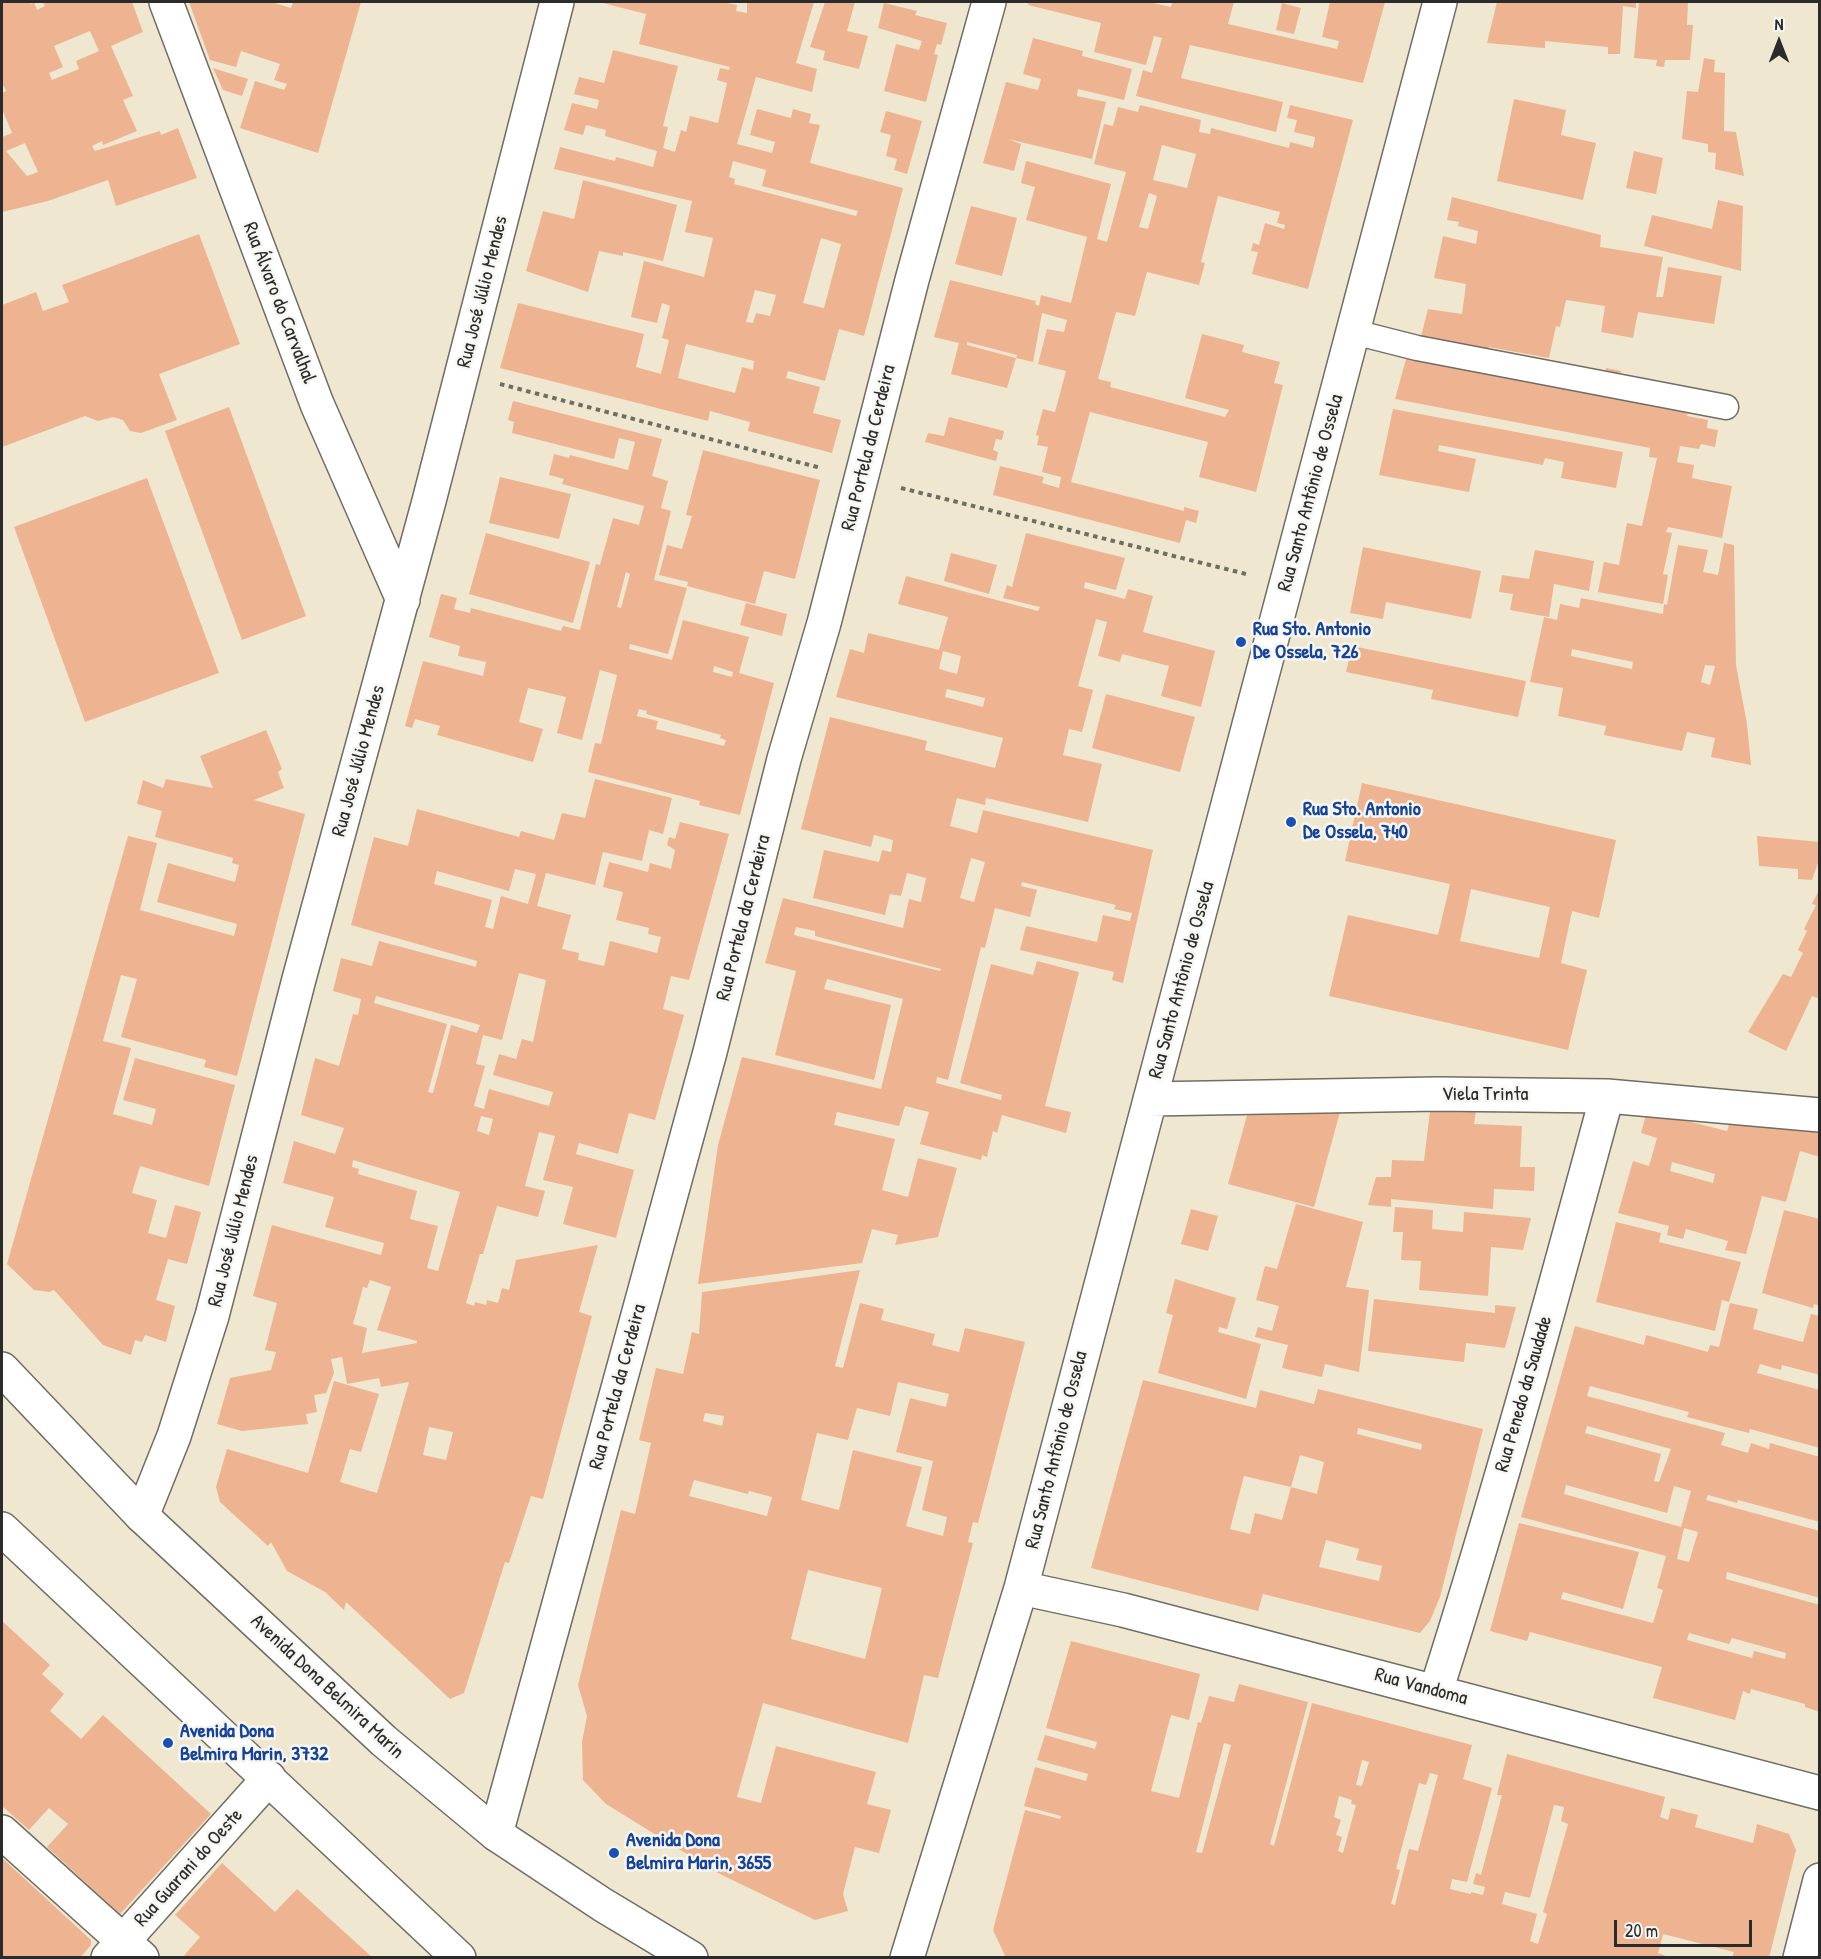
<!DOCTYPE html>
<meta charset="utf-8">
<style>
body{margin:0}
#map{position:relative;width:1821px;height:1959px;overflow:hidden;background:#efe7cf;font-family:"Patrick Hand",sans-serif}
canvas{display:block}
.frame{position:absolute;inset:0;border:3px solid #2b2b2b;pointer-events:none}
.north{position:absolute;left:1749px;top:12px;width:60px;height:60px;-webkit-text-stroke:4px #f6f6f2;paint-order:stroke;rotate:0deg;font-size:16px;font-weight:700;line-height:24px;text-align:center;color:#2b2b2b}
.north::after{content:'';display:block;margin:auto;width:21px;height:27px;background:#2b2b2b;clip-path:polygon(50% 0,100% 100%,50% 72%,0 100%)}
.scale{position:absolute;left:1614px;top:1920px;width:138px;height:27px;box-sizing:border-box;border:3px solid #2b2b2b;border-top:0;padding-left:8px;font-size:18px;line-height:21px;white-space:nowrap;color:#2b2b2b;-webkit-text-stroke:4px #f6f6f2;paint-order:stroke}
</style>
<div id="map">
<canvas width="1821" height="1959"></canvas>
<div class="frame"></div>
<div class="north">N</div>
<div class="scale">20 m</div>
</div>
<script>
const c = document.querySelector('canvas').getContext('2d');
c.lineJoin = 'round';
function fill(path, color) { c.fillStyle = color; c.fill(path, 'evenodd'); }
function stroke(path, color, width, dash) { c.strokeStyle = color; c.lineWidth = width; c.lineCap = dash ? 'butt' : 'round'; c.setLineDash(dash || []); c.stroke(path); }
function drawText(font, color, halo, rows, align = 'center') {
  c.font = font + ' "Patrick Hand",sans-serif'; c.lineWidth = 5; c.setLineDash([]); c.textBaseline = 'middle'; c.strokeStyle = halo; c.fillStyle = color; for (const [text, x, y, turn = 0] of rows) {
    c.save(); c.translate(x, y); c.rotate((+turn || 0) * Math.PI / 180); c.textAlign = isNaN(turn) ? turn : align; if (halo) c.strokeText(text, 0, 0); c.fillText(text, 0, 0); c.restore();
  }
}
const building = new Path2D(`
 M2,2h27l1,2 4,-2 3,8 8,-4 -3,-4h90l11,30 -32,14 22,50 -10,4 14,31 -34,14 -1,-4 -10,5 3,5 65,-20 1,4 17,-7 19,50 -81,28 -8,-26 -60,21 -46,11v-75l10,-4 -10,-24v-16l4,-2 -2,-5 -2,1zM90,31l9,20 -23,10 3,8 -27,11 -3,-7 14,-6 -9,-21zM25,143l13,29 -11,4 -21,-25z
 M189,2h82l20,6 2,-6h68l-43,151 -78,-25 15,-47 29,9 3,-6 -13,-4 6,-16 -39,-13 -5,16 -26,-7z
 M599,2h123l15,3 -1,6 11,2v-11h67l-18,61 21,6 -5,23 -56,-15 -19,67 35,9 3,-11 -25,-7 7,-26 34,9 2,-9 18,5 -2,9 11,2 -10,38 93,25 -39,148 -25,-7 -14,52 -37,-10 -2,7 34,9 -7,26 28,7 -9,33 -84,-22 2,-9 -40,-11 -2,10 -208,-53 18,-65 126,31 -8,33 25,7 8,-34 -7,-2 8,-32 -8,-3 -5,20 -26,-6 13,-56 60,16 9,-39 -28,-6 7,-31 -138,-32 6,-22 55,14 1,-4 37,10 4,-16 -52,-15 1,-6 -20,-5 -3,10 -19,-5 8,-27 25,6 2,-9 -25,-6 5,-17 25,6 9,-33 65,16 -15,60 5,1 -5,21 12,4 6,-22 5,2 4,-16 28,7 9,-40 -10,-3 3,-12 9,2 1,-3 -91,-23 7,-30zM733,161l33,9 -4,16 96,25 -2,5 -122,-32 1,-5 -6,-2zM821,238l20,6 -17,64 -21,-5zM755,290l21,5 -6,21 -14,-3 -3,10 -7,-1zM686,344l68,17 -1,9 -11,-3 -7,26 -57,-15z
 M825,2h30l-8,29 21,5 -9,33 -36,-9 2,-9 -15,-4z
 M1029,2h120l22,5 1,-5h62l-6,22 109,25 2,-8 -17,-4 8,-35h55l-22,81 -173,-38 -9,33 102,24 -7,30 -140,-36 7,-26 9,3 10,-35 -8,-2 -8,29 -52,-13 7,-29 -73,-18z
 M1497,2h139v6l-13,-2 -3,48h-12v-7l-63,-6v7l-58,-5z
 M1639,2h49l-1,23h6l-3,35h-25l-1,7 -8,-1 1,-6 -23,-2z
 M884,3l33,8 -2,4 32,8 -6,22 -4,-1 -3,10 4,1 -12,47 -42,-11 12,-47 23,6 3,-9 -44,-13z
 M1282,3l19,5 -7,26 -18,-4z
 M1033,38l50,13 -1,5 50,13 -8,31 -46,-11 -1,7 29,6 -14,57 -84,-20 13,5 -7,27 -31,-8 23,-81 32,8 3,-11 -18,-5z
 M1704,58l11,2 -1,12 11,1 -1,58 12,1 8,44 -29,-7 1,-16 -8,-1v-8l-26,-5 5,-48 11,1z
 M213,68l35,11 -6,17 -19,-6z
 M1514,99l52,11 -5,25 35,8 -13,57 -86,-19z
 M1140,105l61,15 -2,12 11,2 1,-6 78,20 1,-6 23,6 2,-11 -21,-5 3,-12 -10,-2 3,-13 63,15 -45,169 -56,-15 6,-22 -7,-1 2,-8 6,2 6,-22 19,6 1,-4 -8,-2 3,-11 -62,-16 -17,66 4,1 -6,22 -52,-13 -12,44 -19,-4 -18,67 13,3 -1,5 115,30 4,-7 -44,-12 17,-64 42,11 -2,7 38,10 -6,21 9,2 -27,107 -57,-15 9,-35 -118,-30 -19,70 113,29v-4l15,4 -3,12 -10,-3 -6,23 -187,-48 7,-29 44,11 -2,6 17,5 2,-11 -19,-5 6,-25 -11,-2 2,-9 -3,-1 7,-26 12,3 11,-41 -28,-7 9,-35 17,3 3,-12 -25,-7 -9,49 -17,-4 1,-3 -50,-13v3l49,13 -9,30 -56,-14 8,-31 -25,-6 16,-57 86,21 -1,3 4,2 2,-11 30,8 16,-66 -61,-17 9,-33 -14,-4 5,-22 85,23 -14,55 10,3 19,-70 -32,-8 10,-40 9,2 5,-19 20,5zM1162,145l34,9 -9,34 -34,-8zM1149,193l8,3 -9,33 -9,-2z
 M886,111l36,10 -15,53 -13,-4 3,-11 -11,-3 5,-21 -11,-3z
 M1634,151l29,7 -7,36 -30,-6z
 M583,180l94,25 -14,56 -40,-9v4l-24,-5 -11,41 -62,-21 17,-60 31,8z
 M1452,197l149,38 -1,12 63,10 -7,40h7l5,-30 54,9 -8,48 -76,-12 -5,26 -32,-6 4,-26 -39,-6 -6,27 -4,-1 -7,32 -60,-11 -2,10 -68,-13 9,-35 34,5 4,-30 -32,-6 9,-42 33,8 2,-13 -20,-5 1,-4 -12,-2z
 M1718,200l25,6 -2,65 -97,-25 8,-31 60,14z
 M971,206l46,12 -15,58 -47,-12z
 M199,234l41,110 -81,30 18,46 -36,13 -11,-2 -7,-11 -10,-3 -15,4 -13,-5 -83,31v-142l34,-13 7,19 26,-9 -7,-17z
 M1408,352l281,54 -2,10 21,4 -1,8 11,2 -3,17 -14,-3 -2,5 -19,-3 -3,16 17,3 -2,13 40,8 -10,52 -54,-11 -2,5 6,1 -9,41 5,1 -5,29 -65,-12 6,-30 15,3 8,-42 15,3 15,-68 -8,-1 1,-9 -255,-49z
 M1606,368l15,3 -2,11 -15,-3z
 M513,401l149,38 -10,37 16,5 -7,27 10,3 -17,69 33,8 -19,66 -38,-10 -1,5 43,11 11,-40 66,17 -10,36 35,10 -34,132 -41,-10 1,-4 -112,-29 7,-29 6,1 16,-69 -17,-5 -18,70 -25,-7 9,-36 -38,-9 -9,34 24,7 -10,33 -96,-27 3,-9 -25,-7 -3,9 -7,-2 18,-65 60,15 3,-14 -28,-6 2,-10 -31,-9 12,-43 16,4 -3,11 16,4 1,-5 90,23 2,-5 17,4 16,-66 4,1 13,-47 26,7 5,-19 -82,-22 2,-5 -15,-4 5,-21 15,4 1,-3 58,15 7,-28 -16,-4 -5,21 -102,-26 2,-11 -6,-2zM626,572l4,2 -9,34 -4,-1zM714,666l19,6 -1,5 -19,-5zM639,709l8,2 -1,3 75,21 -1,3 6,2 -2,6 -68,-17 2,-8 -21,-5z
 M229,407l77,209 -64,24 -77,-209z
 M1393,409l230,43 -7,36 -55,-10 3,-16 -19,-4 -2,7 -104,-20 -1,6 38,8 -7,33 -90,-17z
 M949,417l55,14 -2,9 -6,-1 -3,11 5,2 -2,9 -71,-19 3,-9 16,3z
 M703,450l117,30 -25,99 -31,-8 -9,33 -68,-18 1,-4 -29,-7 8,-30 15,4 10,-33 -6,-1z
 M500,477l71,17 -12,45 -70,-16z
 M147,478l72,195 -134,49 -71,-195z
 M486,533l104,29 -17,61 -104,-29z
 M1026,533l99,25 -9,32 -31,-8 -1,6 41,11 3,-10 25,7 -10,36 72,19 -14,56 -40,-11 8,-30 -47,-12 -2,8 -22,-6 9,-34 -11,-3 -18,67 15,4 -11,42 -13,-3 -6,26 39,9 -14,58 -102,-24 -1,7 -28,-7 -7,28 27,7 6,-23 170,40 -30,133 -11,-3 2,-8 -94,-22 6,-24 71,16 6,-27 27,6 2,-8 -18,-4 2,-4 -94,-23 -1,4 16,4 -7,27 -35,-9 -10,40 -4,-1 -33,133 -11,-3 -1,6 65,17 1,-5 -42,-12 31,-119 42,11 4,-14 42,11 -34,134 26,6 -5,21 -64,-18 -5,18 -4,-2 -6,26 -5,-2 -1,5 -61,-16 9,-32 -24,-6 -6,20 -62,-14 -3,13 61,14 -13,51 26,7 10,-39 39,10 -19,69 -43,8 3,-10 -26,-6 -10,34 -164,21 20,-139 24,-88 139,32 22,-90 -76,-20 -3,10 67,16 -17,75 -99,-25 21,-84 -31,-8 18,-65 120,30 6,-29 12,3 5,-24 -19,-5 -6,23 -11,-2 -5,21 -72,-17 11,-48 55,12 3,-12 9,2 2,-12 -19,-5 -3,12 -70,-18 29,-112 97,24 -2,9 70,18 8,-30 -167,-41 14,-48 14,4 4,-20 71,17 9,-33 -50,-13 8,-28 132,35 2,-4 -37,-9 4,-13 5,2zM943,651l18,5 -4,18 -18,-5zM947,689l38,9 -2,9 -38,-10zM971,858l14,4 -11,40 -14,-4zM796,927l19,4v5l126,33 -1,2 -146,-36z
 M1724,543l10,2 2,120 11,59 4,41 -40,-8 4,-19 -28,-6 -5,19 -78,-16 2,-9 -48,-10 5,-28 -33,-6 14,-65 13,3 3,-16 19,4 2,-10 82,16 1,-10 3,1 11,-60 30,5 -5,22 15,3zM1572,649l61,13 -1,7 -61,-13zM1705,665l10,1 -5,19 -9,-3z
 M1363,547l118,24 -10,48 -85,-17 -3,17 -33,-6z
 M1535,550l59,11 -5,30 -35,-7 -5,33 -39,-7 3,-16 -14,-2 3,-17 27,4z
 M951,553l46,12 -8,29 -45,-13z
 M746,603l41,11 -5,22 -42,-11z
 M1352,646l174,35 -8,36 -87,-18 2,-9 -87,-18z
 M1106,694l89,23 -15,55 -88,-24z
 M266,730l16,39 -4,3 6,16 -30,12 51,14 -68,262 -33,-9 2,-7 -85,-23 16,-58 -16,-4 -18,66 28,7 -18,66 39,11 4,-16 -33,-9 12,-42 100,27 -26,101 -69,-20 -8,27 25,7 -9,33 18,5 9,-33 26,7 -14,52 -19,-5 -12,41 19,6 -9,36 -21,-7 -3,7 -7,-2 -4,15 -28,-10 -49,-55 -5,2 -15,-2 -27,-26 121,-428 29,7 -17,67 94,26 3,-12 -80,-22 11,-39 67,19 4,-17 -7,-2 1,-5 -78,-21 7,-26 -25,-7 6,-24 20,8 3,-9 47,9 -13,-32z
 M595,779l77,19 -9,36 -14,-4 -7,31 -39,-9 -8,33 -49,-12 -9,33 34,9 -9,34 17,4 -1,7 26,6 6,-25 47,12 4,-16 -13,-3 1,-6 -33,-8 7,-28 -20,-5 6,-25 39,10 2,-9 21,6 4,-19 -8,-5 2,-8 6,2 5,-17 49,12 -40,146 -18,-4 -8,33 21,6 -29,105 -26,-7 -11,41 -39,-11 -3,11 58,16 -18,68 -53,-14 10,-37 -30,-7 12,-44 -16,-4 -14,54 20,5 -7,26 -41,-11 -14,48h-3l-14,49 8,3 1,-4 11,3 1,-5 11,3 4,-15 7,2 7,-30 82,-15 -19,67 13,4 -49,183 -12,-3 -22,67 -4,-1 -41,131 -14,6 -104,-97 -2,8 -19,-18 -38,-21 -16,-29 -3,4 -48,-44 -4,-15 11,-38 81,24 26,-92 45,13 -18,58 -11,-3 -10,33 37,11 32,-111 -28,5 -2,-9 -32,6 -5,-27 -11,2 3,14 -8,20 -12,2 3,17 -11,2 2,10 -66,7 -25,-7 13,-46 41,-8 5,-18 -11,-2 12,-47 -24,-7 19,-71 109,30 3,-12 -59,-16 9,-30 -51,-14 11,-42 41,13 9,-26 -43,-13 14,-57 24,8 14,-52 5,1 3,-16 -28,-8 8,-33 31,8 7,-25 97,26 1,-6 -126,-36 23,-88 34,9 9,-37 102,28 2,-6 33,9 8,-27 23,5zM515,869l21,5 -8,30 -27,-8 -8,33 -8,-2 7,-27 -58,-16 3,-13 72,20zM519,973l27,7 -13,62 -11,-3 -6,20 -17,-5 -6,21 60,17 -4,14 -60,-17 -5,20 -10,-3 11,-40 -9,-2 7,-29 19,5zM376,996l104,29 -3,8 -26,-8 -18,68 -5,-1 19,-68 -73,-21zM481,1116l12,3 -4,16 -12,-4zM353,1160l107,32 -22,79 -11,-3 11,-42 -28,-7 7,-28 -59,-17 1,-5 -7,-2zM370,1280l21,7 -14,43 40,11v2l-55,10 5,-25 -14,-4 10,-37 4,1zM429,1427l24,5 -7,28 -23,-5z
 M1362,783l254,57 -17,78 -27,-7 -11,52 26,7 -19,80 -239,-54 19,-81 90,20 12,-51 -105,-23zM1471,889l79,18 -11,51 -79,-17z
 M1757,836l63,6v15l-8,23 -14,-1v-10l-39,-3z
 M1820,888v111l-8,-3 -26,55 -38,-19 35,-58 8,3 12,-24 -5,-3 9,-19 -3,-2 12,-24 -4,-1z
 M1249,1108l91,4 -26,95 -86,-23z
 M1476,1110l-2,14 48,2 -2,41h15l-1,24 -40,-2 -1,20 -102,-10v8l-23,-2 8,-28h15l1,-17 32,1 6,-50z
 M1647,1111l80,20 4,-13 89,7v32l-20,-6 -14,51 -24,-6 -16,58 -21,-4 3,-9 -42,-12 -3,10 -16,-4 2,-9 -51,-13 15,-52 16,5 8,-28 -16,-5zM1672,1162l43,12 -2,9 -43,-12z
 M1296,1204l67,18 -17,65 23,3 -10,82 -34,-8 -3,13 -40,-9 6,-23 -33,-8 3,-10 14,4 7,-25 -23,-6 9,-34 12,3z
 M1395,1207l38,3 -1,19 31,3 1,-20 67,6 -8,32 -32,-3 -3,49 -69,-6 2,-29 -20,-1 2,-28h-10z
 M1191,1209l27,7 -10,35 -27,-7z
 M1784,1210l36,9v87l-6,-2 -1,4 -51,-15z
 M1616,1222l45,11 -2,9 82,20 -12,40 -7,-2 -7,31 -119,-29z
 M860,1270l-25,96 8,2 17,-65 24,6 -3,11 54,14 -3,11 27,7 6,-24 60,14 -47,181 -5,-1 -5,20 5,1 -35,135 -14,-3 -16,68 -145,-40 -26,94 24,6 15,-57 100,26 -9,32 24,6 -12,43 -24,-6 -12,47 5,17 -33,9 -99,-48 -110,-68 -23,-24 -1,-38 5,-26 -9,-31 43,-175 14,4 16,-71 -12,-3 17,-72 27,6 9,-42 7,2 3,-42zM898,1382l51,12 -3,13 -36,-9 -14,54 37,9 -11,49 25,7 -4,19 -37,-10 16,-59 -69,-17 -14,60 -38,-10 16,-67 31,7 9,-32 33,8zM705,1413l19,3 -2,10 -19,-5zM694,1480l54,14 1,-3 23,6 -5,19 -78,-20zM808,1570l74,18 -17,71 -74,-20z
 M1175,1279l61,19 -9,31 -8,-2 -1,5 43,12 -15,55 -88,-26 15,-58 -7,-2z
 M1374,1299l121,14v-8l21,2 -11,41 -39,-5 -2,19 -96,-11z
 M1730,1303l28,6 -5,20 50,13 8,-28 9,2v59l-38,-10 -1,5 -21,-6 -3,9 63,17v58l-70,-19 -1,4 -62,-16 2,-5 -99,-26 -3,10 138,37 -4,12 27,8 3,-10 18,6 1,-6 50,14v65l-82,-22 -1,3 -29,-8 -2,5 114,31v67l-93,-26 -1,7 94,26v107l-15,-5v-3l-54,-15 -1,5 -7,-3 -8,29 -82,-22 9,-31 -132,-35 -3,9 -37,-10 29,-108 120,29 -16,57 -60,-17 -2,7 92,24 10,-33 -6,-2 9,-32 -145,-39 54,-191 69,19 2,-10 62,17 2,-7 9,2zM1587,1426l84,23 -12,33 -5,-1 7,-27 -76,-21zM1566,1485l101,28 7,-27 17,5 -10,36 -117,-33zM1684,1528l14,4 -9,30 -12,-3zM1689,1633l40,11 3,-6 54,15 -1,6 -31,-8 -2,7 -65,-18z
 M1143,1380l113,28 4,-18 54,14 4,-15 165,40 -43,168 -10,24 -10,12 -157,-39 -5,17 -167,-43zM1358,1428l64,16 -1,6 -64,-16zM1300,1455l24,7 -7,32 -26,-7 -9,33 -27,-7 -5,21 -20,-5 14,-53 47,11zM1326,1540l33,9 -3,11 26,6 -3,15 -60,-14z
 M2,1621l48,44 -8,9 22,20 -14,17 31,28 22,-24 108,99 -91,100 -73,-67 21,-23 -19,-16 -20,22 -27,-24z
 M1071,1641l129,33 -11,46 -18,-5 -20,76 28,7 19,-76 3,1 8,-27 25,6 5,-18 69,18 -38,142 4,2 38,-143 160,42 -9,34 29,9 -25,94 -15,-3 -2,10 21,5v-2l12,3 2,-8 -12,-3 3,-11 5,2 21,-80h-5l10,-41 158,43 -5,20 8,3 3,-12 27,7 -3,12 58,16 4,-19 32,10 7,16 -27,108h-37l2,-6 -71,-18 -5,19 13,5h-665l-13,-28 32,-120 35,9 1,-3 -37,-10 11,-39 51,14 2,-7 -51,-14 8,-25 50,14 2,-7 -51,-14zM1224,1743l7,2 -29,108 -6,-1zM1362,1760l7,2 -7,24 -6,-1zM1430,1773l8,2 -20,76 -9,-2 -14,56 -4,-1 9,-34 -4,-1 23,-86 7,2zM1339,1796l13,4 -1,4 5,1 -13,48 -5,-2 4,-14 -6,-2 5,-15 -7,-3zM1554,1805l10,2 -3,14 7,3 -25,88 4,2 -9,30 -8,-3 7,-27 -35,-10 3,-12 25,6z
 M2,1858l89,82v5l-11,13h-78z
 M222,1863l53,49 22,-23 76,69h-191l18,-21 -25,-22z`);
const path = new Path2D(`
 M500,384l321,84
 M901,488l345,86`);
const lane = new Path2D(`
 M1354,332l63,16 309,59`);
const street = new Path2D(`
 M166,2l151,402 86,196
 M1150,1099l288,-5 169,2 213,19
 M142,1516l32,-80 38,-120 87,-337 130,-478 128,-499
 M1021,1588l102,22 697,183
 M1436,1691c63,-197 117,-396 171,-595
 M2,1832l140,126
 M496,1834l214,-782 74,-293 40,-136 88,-343 77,-278
 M108,1958l161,-180
 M907,1958l114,-370 419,-1586
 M1800,1958l20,-78`);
const primary = new Path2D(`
 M2,1369l140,147 242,225 112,93 107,71 88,53
 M2,1529l457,429`);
const markers = [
 [1241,642,6,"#1a4fb4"],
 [1291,822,6,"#1a4fb4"],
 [168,1743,6,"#1a4fb4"],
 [614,1853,6,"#1a4fb4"]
];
const streetNames = [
 ["Rua José Júlio Mendes",483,292,-76],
 ["Rua Álvaro do Carvalhal",279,303,69],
 ["Rua Portela da Cerdeira",869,448,-76],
 ["Rua Santo Antônio de Ossela",1311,493,-75],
 ["Rua José Júlio Mendes",359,761,-75],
 ["Rua Portela da Cerdeira",744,918,-76],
 ["Rua Santo Antônio de Ossela",1182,980,-75],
 ["Viela Trinta",1485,1095],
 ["Rua José Júlio Mendes",234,1231,-76],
 ["Rua Portela da Cerdeira",618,1387,-75],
 ["Rua Penedo da Saudade",1524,1394,-74],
 ["Rua Santo Antônio de Ossela",1057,1450,-76],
 ["Avenida Dona Belmira Marin",327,1687,43],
 ["Rua Vandoma",1421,1687,15],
 ["Rua Guarani do Oeste",189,1868,-48]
];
const transitNames = [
 ["Rua Sto. Antonio",1253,630],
 ["De Ossela, 726",1253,653],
 ["Rua Sto. Antonio",1303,810],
 ["De Ossela, 740",1303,833],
 ["Avenida Dona",180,1732],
 ["Belmira Marin, 3732",180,1755],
 ["Avenida Dona",626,1841],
 ["Belmira Marin, 3655",626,1864]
];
fill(building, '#eeb492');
stroke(lane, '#706d64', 27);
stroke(street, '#706d64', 36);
stroke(primary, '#706d64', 36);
stroke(path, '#706d64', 4, [4.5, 4.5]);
stroke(lane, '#fff', 24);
stroke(street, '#fff', 33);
stroke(primary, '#fff', 33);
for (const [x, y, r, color] of markers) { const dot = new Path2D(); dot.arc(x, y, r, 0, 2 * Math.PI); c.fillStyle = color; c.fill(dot); stroke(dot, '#f6f6f2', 2); }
drawText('20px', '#2b2b2b', '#f6f6f2', streetNames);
drawText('bold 20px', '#164399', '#f6f6f2', transitNames, 'left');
</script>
